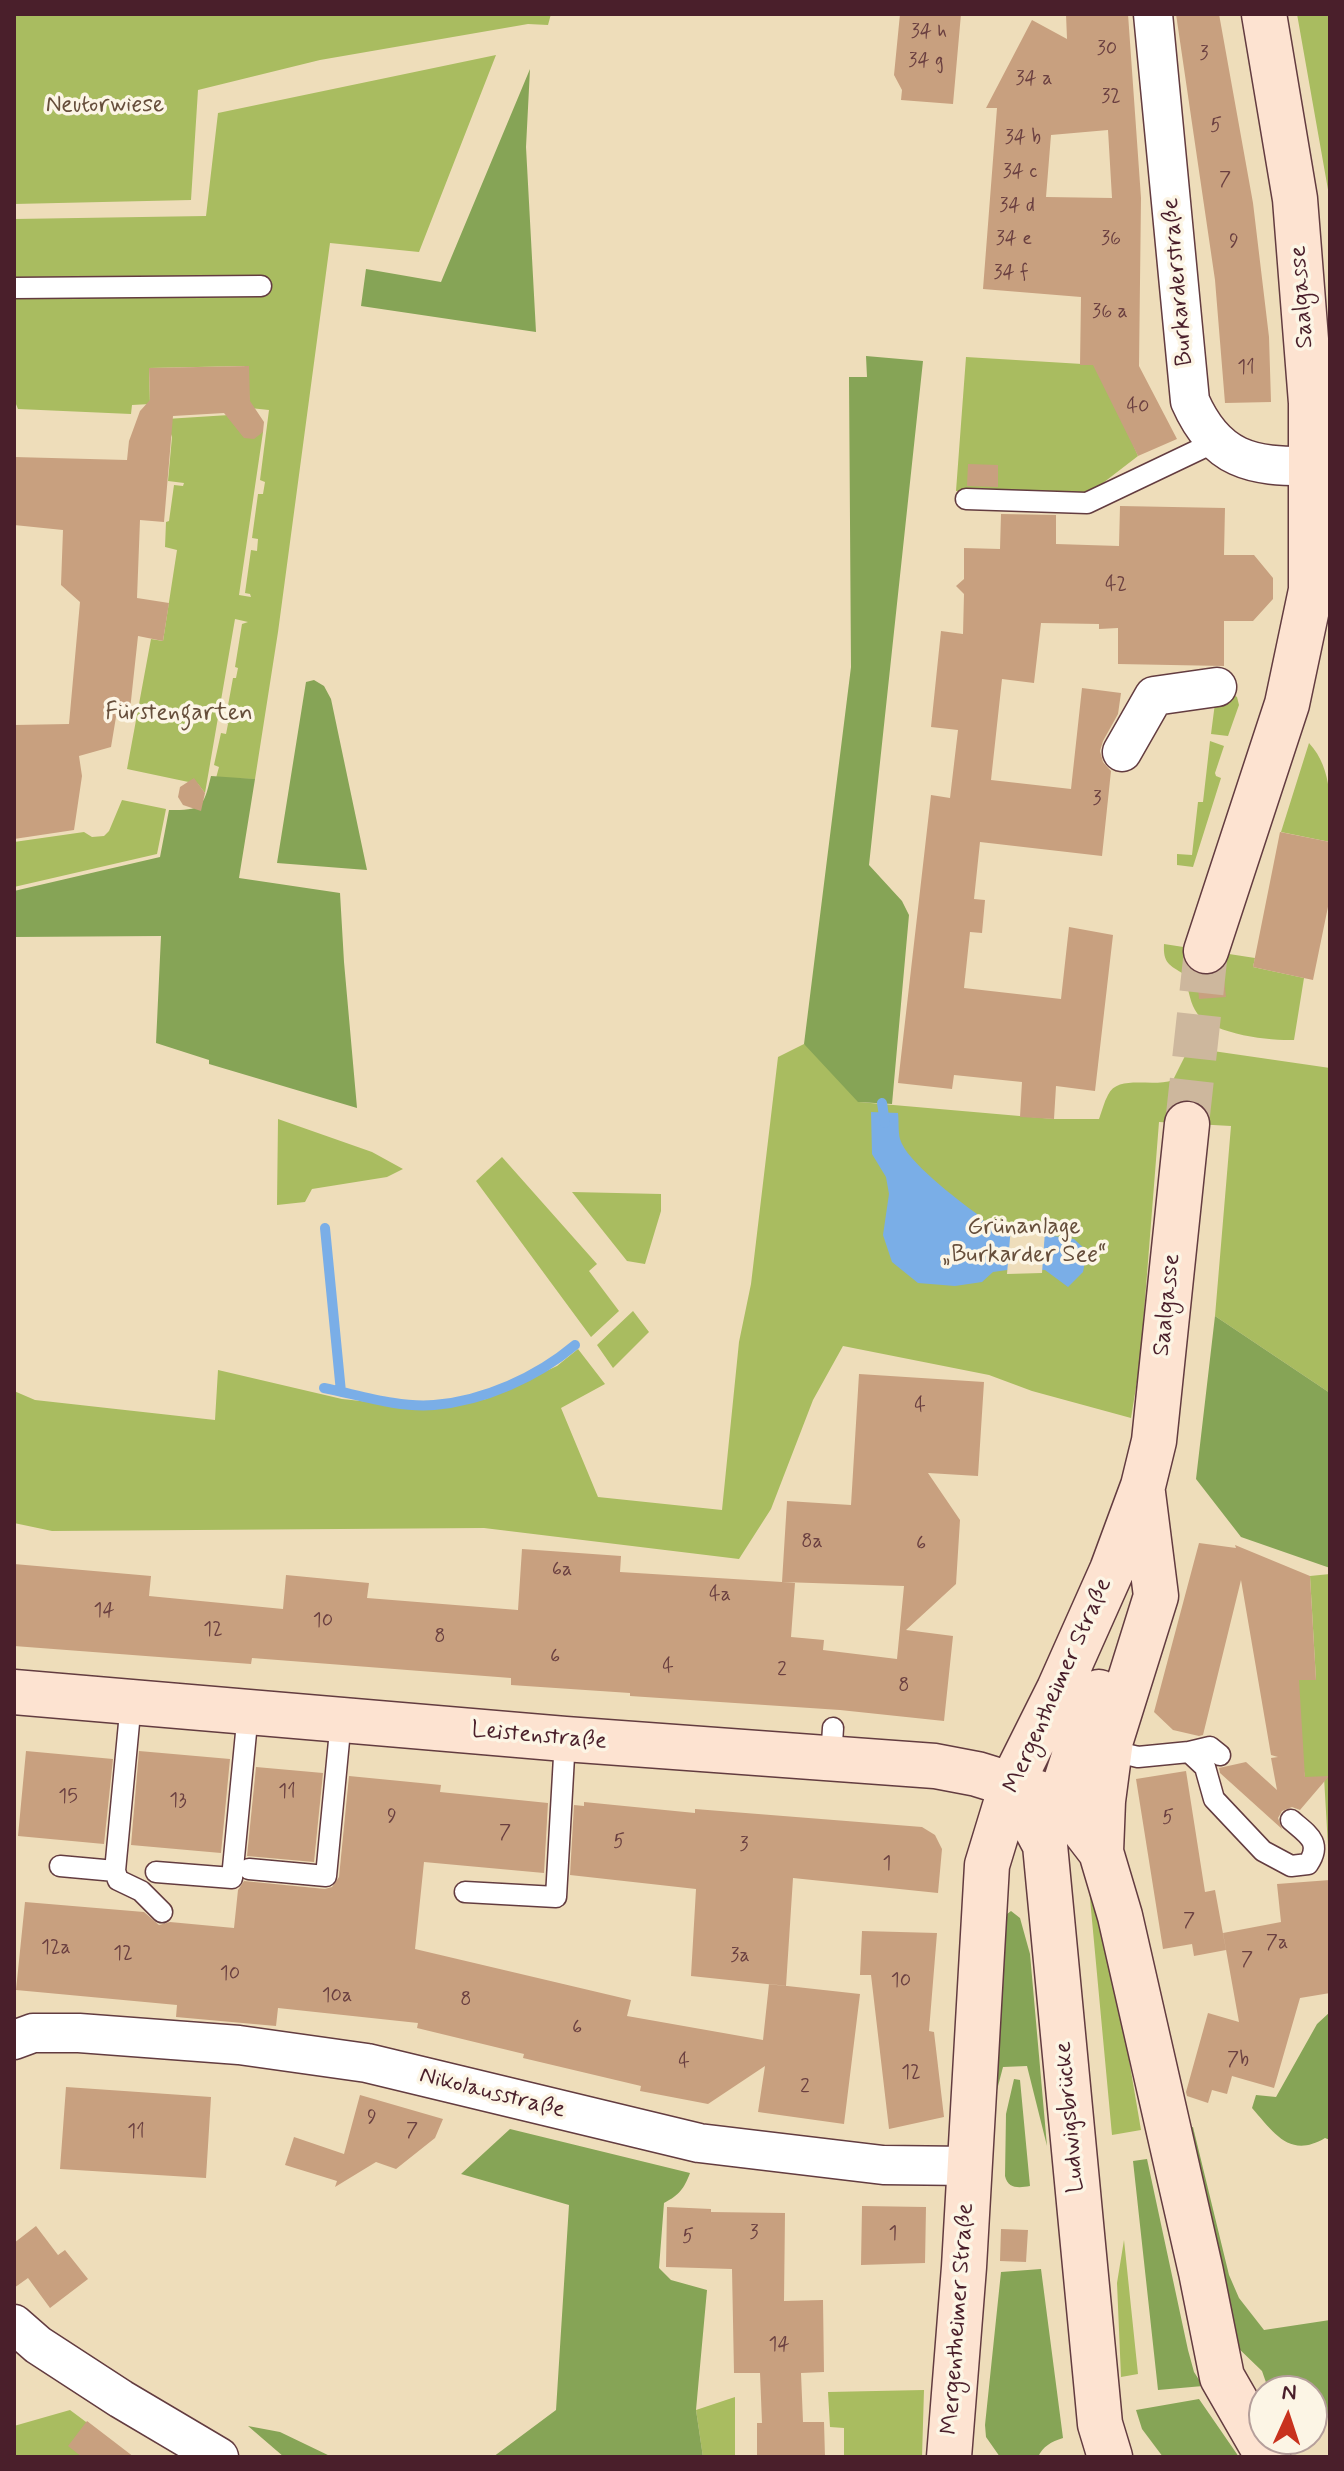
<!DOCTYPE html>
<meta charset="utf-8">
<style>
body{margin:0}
#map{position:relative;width:1344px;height:2471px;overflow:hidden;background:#eeddba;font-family:Mynerve,sans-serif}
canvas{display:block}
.frame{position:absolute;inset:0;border:16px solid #4a1f2b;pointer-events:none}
.north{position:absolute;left:1248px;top:2375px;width:80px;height:80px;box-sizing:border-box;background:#fcf5e5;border:2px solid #b59f9b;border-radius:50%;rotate:3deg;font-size:22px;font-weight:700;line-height:32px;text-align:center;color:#4a1f2b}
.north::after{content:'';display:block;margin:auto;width:28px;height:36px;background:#c8321e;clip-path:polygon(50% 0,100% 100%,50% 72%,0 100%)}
</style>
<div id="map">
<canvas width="1344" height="2471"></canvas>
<div class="frame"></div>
<div class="north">N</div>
</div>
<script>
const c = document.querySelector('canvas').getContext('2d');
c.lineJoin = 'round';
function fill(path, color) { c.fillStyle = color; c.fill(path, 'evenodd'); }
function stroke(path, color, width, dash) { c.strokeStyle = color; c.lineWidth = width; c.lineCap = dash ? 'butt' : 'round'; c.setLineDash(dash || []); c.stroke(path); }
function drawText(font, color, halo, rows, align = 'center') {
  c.font = font + ' Mynerve,sans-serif'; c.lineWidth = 7; c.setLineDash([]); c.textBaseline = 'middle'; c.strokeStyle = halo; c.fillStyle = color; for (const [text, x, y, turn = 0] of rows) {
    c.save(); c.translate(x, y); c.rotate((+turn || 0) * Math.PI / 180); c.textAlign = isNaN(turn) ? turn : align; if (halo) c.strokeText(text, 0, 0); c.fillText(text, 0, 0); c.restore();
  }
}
const green = new Path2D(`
 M14,14h537l-3,11 -20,-1 -208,36 -122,30 -7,110 -177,4z
 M1297,14h33v187z
 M496,55l-77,197 -89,-9 -52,389 -23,147 -39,-1 3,-11 -5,-2 7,-32 5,1 2,-10 -3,-2 8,-44h3l2,-10 -3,-1 7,-43 6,-2 -13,-3 -30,174 -7,-9 -71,-15 24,-130 12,2 14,-91 -12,-3 1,-25 3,-1 5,-36 9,1 1,-3 -16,-2 4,-44 -6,-18 79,-5 18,18 -24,163 12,2 -1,-3 -5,-1 6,-43 6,1 1,-12 -6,-1 6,-44h5l2,-12 -5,-2 9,-70 -19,-2 -3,-40 -3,-2 -95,2 1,36 -18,1 -1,9 -113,-5 -4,-10v-180l192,-3 12,-103z
 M966,357l133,8 39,91 -52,40 -130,-5z
 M1232,694l5,3 2,8 -11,31 -17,-2 4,-31z
 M1210,741l14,5 -9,27 1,3 5,2 -28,89 -16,-2v-11l15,1 6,-53h5z
 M1309,743c25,27 21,64 21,99l-49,-10z
 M122,800l44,9 -9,45 -143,33v-45l70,-10 8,5 12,-1 5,-5z
 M1164,944l91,14 -2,9 51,11 -10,62c-24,1 -87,-6 -99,-30 -6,-10 -7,-25 -11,-36 -15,-9 -21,-11 -20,-30z
 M804,1044l56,15 -1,43 195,17h45c3,-8 5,-17 9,-24 10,-21 44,-7 65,-15l12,-24 21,-6 124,18v325l-115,-77 16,-190 -72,-4 -19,241 -9,55 -99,-27 -43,-16 -146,-29 -30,54 -42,109 -32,50 -255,-31 -432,3 -38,-8v-132l21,9 180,20 3,-50 124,29 94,10 50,-10 71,-33 21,-17 27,35 -44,24 37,89 124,13 17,-168 12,-58 27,-227z
 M278,1119l94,33 31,17 -16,8 -75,12 -7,13 -28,3z
 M502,1157l95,107 -8,7 30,40 -28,26 -115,-156z
 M572,1192l89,2v17l-16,53 -18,-3z
 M633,1311l16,21 -36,36 -16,-23z
 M1330,1574v307l-6,-104h-19l-18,-98 29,1 -6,-104z
 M1089,1888l14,19 38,223 -29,5z
 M1124,2240l14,134 -17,3 -4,-94z
 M924,2390l-2,67h-78v-29l-14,-1 -2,-35z
 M735,2397v60h-32l-7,-47z
 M70,2410l63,47h-119v-31z`);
const forest = new Path2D(`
 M530,69l-4,78 10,185 -175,-26 5,-37 75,13z
 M866,356l57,5 -54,504 33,36 7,14 -17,189 -34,-2 -54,-58 47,-377 -2,-290h18z
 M314,680l10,6 7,13 36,171 -90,-7 29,-181z
 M211,776l44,3 -16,99 101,15 4,69 13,146 -148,-44v-4l-53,-17 5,-107 -147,1v-46l146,-34 9,-47c33,0 34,-1 42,-34z
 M1215,1316l115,77v175l-89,-31 -45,-58z
 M1011,1911l9,7 10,36 17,192 -20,-80 -24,1 -12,46 11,-195z
 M1330,2012v128l-5,-2c-35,21 -51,-5 -73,-30l4,-13 20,2 41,-73z
 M1014,2079l6,1 10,106c-11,2 -22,3 -25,-10l1,-62z
 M1193,2127l36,148 10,23 25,32 66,-10v93l-6,10 -12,6v-38h-43l-7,-20 -28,-27 -48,-216z
 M510,2129l180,44c-6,16 -11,22 -26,30l-5,65 12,12 36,10 -11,120 7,47h-210l63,-47 13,-205 -108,-31z
 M1147,2159l41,191 6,22 9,14 -45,4 -25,-229z
 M1041,2269l22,169c-12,4 -20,8 -25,19h-38l-14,-20 -1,-12 16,-153z
 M1199,2399l40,58h-76l-21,-28 -6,-19z
 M248,2426l32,6 52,25h-48z`);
const water = new Path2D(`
 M871,1112l27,1c1,8 0,18 2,26 6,22 58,61 77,75l-1,4 35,12 63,9 13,12 -4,21 -15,15 -23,-17 -24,-2 -28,4 -11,10 -27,4 -37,-3 -26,-21 -9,-27 6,-41 -3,-17 -14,-23z`);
const pier = new Path2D(`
 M1011,1226l34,5 -3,42 -35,1z`);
const stream = new Path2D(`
 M882,1103l3,20
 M325,1228l16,164
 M324,1388c35,7 74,20 110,17 50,-4 103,-28 141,-60`);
const building = new Path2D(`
 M900,14h61l-8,90 -52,-4 1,-10 -8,-15z
 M1066,14h62l13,184 -2,168 38,73 -39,17 -45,-91h-13l1,-68 -98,-8 14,-181h-11l46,-88 35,19zM1108,130l4,68 -66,-1 5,-62z
 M1176,14h43l34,189 16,134 2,65 -46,1 -10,-123z
 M249,366l1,35 14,21 -1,10 -9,7 -10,-1 -20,-25 -51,3 -9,106 -24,-2 -3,78 32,5 -6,38 -25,-5 -9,83 -13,-2 -5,30 -32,9 3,20 -8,54 -60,9v-114l55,-1 11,-122 -19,-17 2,-55 -49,-5v-68l113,3 2,-19 11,-30 10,-11 -1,-32z
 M968,464l30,1v22l-31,-1z
 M1120,506l105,2 -1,47h30l19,23v21l-20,22h-29v45l-106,-2v-36l-19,1v-5l-58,-1 -7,60 -32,-4 -11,101 80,9 11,-101 39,5 -3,21 -15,27 -3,10 3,11 8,9 -9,85 -122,-14 -6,57 11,1 -3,33 -12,-1 -6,56 97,11 8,-72 44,8 -18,156 -39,-5 -2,33 -34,-2 2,-35 -68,-7 -2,14 -54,-6 33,-288 19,3 8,-68 -27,-3 10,-96 22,3 1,-40 -8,-8 8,-7v-31l36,1 1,-35 55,1v29l63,2z
 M194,778l11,15 -4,18 -18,-6 -5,-8 2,-10z
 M1280,832l50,10v55l-17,83 -60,-13z
 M1223,969l3,28 -27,2 -2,-25 13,2z
 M859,1374l125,8 -6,94 -50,-3 32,47 -4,64 -50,46 47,6 -9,85 -104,-11 -210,-14v-3l-119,-8v-7l-259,-20 -1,6 -237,-18v-82l137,12 -2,20 134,13 3,-34 83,8 -2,15 151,12 4,-61 99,7 -1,16 162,10 5,-81 64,4zM782,1582l122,4 -7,73 -74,-9 1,-10 -33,-3 4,-54z
 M1199,1543l37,5 -1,-3 75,31 6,104h-17l6,97 24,-1 -29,34 -8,-3 -10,4 -4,7 4,11 -62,-56 -1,-5 27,-6 31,28 -6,-32 7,-1 -7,-2 -30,-175 -38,155 -4,1 -26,-6 -19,-18z
 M26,1751l87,8 -9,85 -86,-8z
 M139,1751l91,8 -9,94 -90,-8z
 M256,1767l67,6 -9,89 -67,-6z
 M1186,1771l19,121 10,-2 11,60 -32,6 -2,-12 -29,5 -27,-170z
 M349,1776l92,9 -1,7 108,11 -4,70 -120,-11 -9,87 216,51 -4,16 136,24 6,-56 91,10 -16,130 -86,-12 7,-46 -57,38 -68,-13 1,-5 -118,-28 1,-4 -107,-26 1,-5 -140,-15 -2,18 -100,-9 1,-12 -161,-15 9,-88 119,10 15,13 11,-3 64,6 4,-38 6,-9 81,8 7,-2 7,-10z
 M584,1802l111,11v-4l227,18 13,8 7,14 -4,44 -145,-15 -7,108 -95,-10 5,-87 -126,-14 4,-70 10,1z
 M1330,1880v113l-30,5 -26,90 -42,-12 -5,18 -15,-4 -4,13 -21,-7 -1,-4 22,-79 31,9 -16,-89 58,-11 -4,-38z
 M862,1931l75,2 -8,98 5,1 10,85 -55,12 -18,-154h-11z
 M66,2087l145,10 -5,81 -146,-9z
 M360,2095l83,24 -8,19 -39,31 -20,-7 -41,25 2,-6 -52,-16 9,-28 50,17z
 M862,2206l64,1 -1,56 -64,2z
 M667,2207l44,2v3l74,1 -1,88 39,-1 1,72 -23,1 2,49h21l1,35h-68v-34h5l-2,-50h-26l-2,-104 -66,-2z
 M36,2226l22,29 7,-5 23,29 -38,29 -22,-30 -14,10v-45z
 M1001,2229l27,1 -2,32 -26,-1z
 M87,2421l47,36h-52l-14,-11z`);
const secondaryTunnel = new Path2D(`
 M1187,1124l19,-173`);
const lane = new Path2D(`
 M14,288l247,-2
 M966,499l121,4 128,-61
 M1109,1750l29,7 51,-5 21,-5 10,8
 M1189,1752l16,15 9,32 49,52 28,15 17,-2c15,-22 -1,-30 -17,-44
 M831,1758l2,-30
 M60,1866l55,5 16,-169
 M249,1869l77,7 15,-156
 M115,1871l3,9 23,11 21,21
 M156,1872l76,6 16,-166
 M465,1892l91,5 9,-158`);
const street = new Path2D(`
 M1153,14l37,387c26,59 61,66 121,65
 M1122,752l32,-56 63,-9
 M14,2040l19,-7h46l160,12 128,18 332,80 184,22 86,1
 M14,2324l24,21 83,54 98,58`);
const secondary = new Path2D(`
 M1206,951l81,-247 24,-114v-187l-16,-204 -31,-185
 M14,1692l551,47 370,27 42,8 84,26
 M1012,1783l33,62 52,547 3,32 10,33
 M1061,1800l40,52 19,64 81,356 21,105 46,80
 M1051,1827l24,-74 24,-61
 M1101,1852l2,-51 8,-61 45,-144 -13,-103
 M949,2457l15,-190 23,-402 25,-82 47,-94 53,-119 31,-84 11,-45 33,-317`);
const numberNames = [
 ["34 h",929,33],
 ["30",1107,50],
 ["3",1204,55],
 ["34 g",926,62],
 ["34 a",1034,80],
 ["32",1111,98],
 ["5",1216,127],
 ["34 b",1023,139],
 ["34 c",1020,173],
 ["7",1225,181],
 ["34 d",1017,207],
 ["34 e",1014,240],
 ["36",1111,240],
 ["9",1234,243],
 ["34 f",1011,274],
 ["36 a",1110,313],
 ["11",1246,369],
 ["40",1138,408],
 ["42",1116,586],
 ["3",1097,800],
 ["4",920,1407],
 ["8a",812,1543],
 ["6",921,1545],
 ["6a",562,1571],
 ["4a",720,1596],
 ["14",104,1612],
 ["10",323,1622],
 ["12",213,1631],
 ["8",440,1638],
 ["6",555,1658],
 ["4",668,1668],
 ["2",782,1671],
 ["8",904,1687],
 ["11",287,1793],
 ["15",68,1798],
 ["13",178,1802],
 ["9",392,1818],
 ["5",1168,1819],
 ["7",505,1834],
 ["5",619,1843],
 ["3",744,1846],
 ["1",887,1865],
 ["7",1189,1922],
 ["7a",1277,1944],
 ["12a",56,1949],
 ["12",123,1955],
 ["3a",740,1957],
 ["7",1247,1961],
 ["10",230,1975],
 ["10",901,1982],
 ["10a",337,1997],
 ["8",466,2001],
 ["6",577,2029],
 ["7b",1238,2061],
 ["4",684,2063],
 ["12",911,2074],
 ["2",805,2088],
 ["9",372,2119],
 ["7",412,2132],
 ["11",136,2133],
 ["3",754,2234],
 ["1",893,2235],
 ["5",688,2238],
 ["14",779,2346]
];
const parkNames = [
 ["Neutorwiese",105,106],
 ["Fürstengarten",179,714],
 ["Grünanlage",1024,1228],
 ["„Burkarder See“",1024,1256]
];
const streetNames = [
 ["Burkarderstraße",1179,282,-95],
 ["Saalgasse",1303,297,-94],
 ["Saalgasse",1168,1305,-84],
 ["Mergentheimer Straße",1059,1686,-66],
 ["Leistenstraße",539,1737,5],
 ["Nikolausstraße",492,2094,14],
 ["Ludwigsbrücke",1071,2117,-95],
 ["Mergentheimer Straße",959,2319,-86]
];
fill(green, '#a9bc60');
fill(forest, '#86a456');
fill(water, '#7aaee7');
fill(pier, '#eeddba');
stroke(stream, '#7aaee7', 10);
fill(building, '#c8a07f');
stroke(secondaryTunnel, '#cdb79d', 44, [44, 22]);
stroke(lane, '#633c40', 23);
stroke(street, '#633c40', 41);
stroke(secondary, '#633c40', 47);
stroke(lane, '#fff', 20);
stroke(street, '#fff', 38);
stroke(secondary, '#fde3d1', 44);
drawText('20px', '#6a3f40', null, numberNames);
drawText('24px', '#664e3b', '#fcf5e5', parkNames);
drawText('24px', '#4a1f2b', '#fcf5e5', streetNames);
</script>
